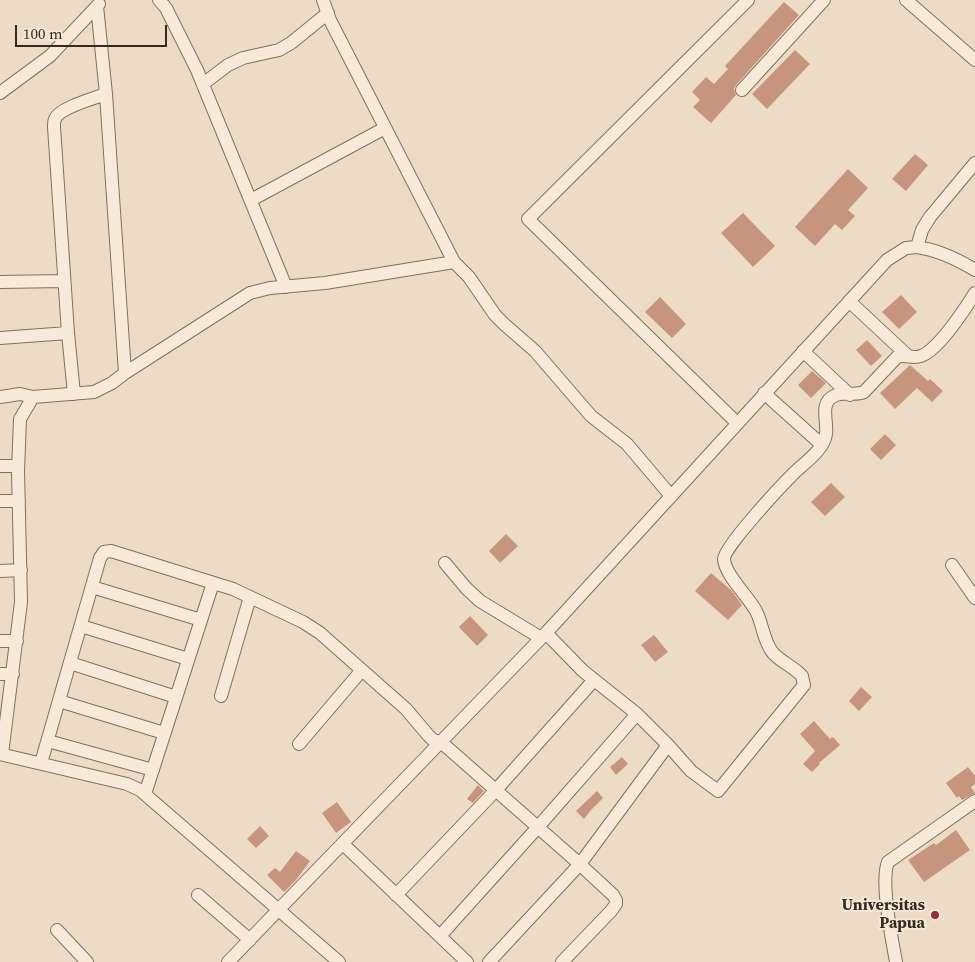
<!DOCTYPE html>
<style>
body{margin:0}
#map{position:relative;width:975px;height:962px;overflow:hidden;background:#ecdcc6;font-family:"Source Serif 4",serif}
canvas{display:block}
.scale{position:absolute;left:15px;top:25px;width:152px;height:22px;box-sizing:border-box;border:2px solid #372820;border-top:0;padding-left:6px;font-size:15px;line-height:18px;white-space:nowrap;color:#372820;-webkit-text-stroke:4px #f3e7d5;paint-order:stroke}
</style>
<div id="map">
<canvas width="975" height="962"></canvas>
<div class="scale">100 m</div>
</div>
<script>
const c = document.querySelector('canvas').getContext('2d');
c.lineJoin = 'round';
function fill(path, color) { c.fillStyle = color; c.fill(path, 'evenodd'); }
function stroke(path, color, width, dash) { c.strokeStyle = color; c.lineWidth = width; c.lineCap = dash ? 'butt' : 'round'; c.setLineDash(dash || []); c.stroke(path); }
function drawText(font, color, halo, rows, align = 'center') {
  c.font = font + ' "Source Serif 4",serif'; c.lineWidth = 4; c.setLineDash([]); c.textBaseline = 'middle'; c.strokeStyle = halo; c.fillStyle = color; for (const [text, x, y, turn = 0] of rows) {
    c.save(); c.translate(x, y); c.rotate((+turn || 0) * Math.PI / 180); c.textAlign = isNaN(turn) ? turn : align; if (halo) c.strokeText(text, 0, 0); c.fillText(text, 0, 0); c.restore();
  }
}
const building = new Path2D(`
 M784,2l15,13 -63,70 -2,4 2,6 -25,28 -18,-16 7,-7 -8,-8 14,-15 8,7 14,-15 -3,-3z
 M795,50l15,14 -43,45 -15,-15z
 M915,154l13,11 -22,26 -14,-12z
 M848,169l20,19 -20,22 7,6 -13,14 -7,-6 -20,22 -20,-19z
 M743,213l32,33 -22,21 -32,-34z
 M901,295l16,17 -18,17 -17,-17z
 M660,297l26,27 -14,14 -27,-26z
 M867,340l15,16 -11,10 -15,-16z
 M910,365l18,16 2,-2 13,12 -11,11 -15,-14 -22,21 -15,-16z
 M812,371l14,12 -15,15 -13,-13z
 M885,434l11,11 -15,15 -11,-11z
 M831,483l14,14 -20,19 -14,-14z
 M506,534l12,12 -18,17 -11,-12z
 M711,573l20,17 11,15 -14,15 -33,-29z
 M470,616l18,19 -11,11 -18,-19z
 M654,635l14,17 -13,10 -14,-17z
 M861,687l11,10 -13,14 -10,-10z
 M814,721l16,18 3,-2 7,8 -21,18 1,1 -8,8 -9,-8 12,-13 -15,-17z
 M622,757l6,7 -12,11 -6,-8z
 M968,767l7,9v8l-4,3 4,6 -13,7 -3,-4 -2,2 -11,-15z
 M478,785l6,6 -11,12 -6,-4z
 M597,791l6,7 -12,12 -7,9 -8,-8z
 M337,802l14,20 -15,11 -14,-20z
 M260,826l9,10 -13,12 -9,-9z
 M956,830l14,20 -46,32 -16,-22 26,-17 2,2z
 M296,851l14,10 -14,19 -12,12 -17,-17 8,-7 5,4z`);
const minor = new Path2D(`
 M159,0l7,8 31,62 89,217
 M323,0l7,20 124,242
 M906,0l69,60
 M97,6l9,88 19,279
 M203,84l25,-19 15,-7 36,-8 12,-7 37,-30
 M742,90l82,-90
 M0,93l50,-37 49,-52
 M975,163l-45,54 -8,13 -5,17c21,3 40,12 58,23
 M251,200l134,-72
 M0,282l64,-1
 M849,301l59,55
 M0,338l68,-5
 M803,351l47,44
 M764,393l58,52
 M74,394l-6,-61 -14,-206c0,-3 0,-6 1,-8 4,-11 40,-21 51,-25
 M0,397l20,-3 13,3
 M737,423l-209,-204 220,-219
 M0,466h18
 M0,501h19
 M445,563l21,25 14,13 61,37
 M952,565l23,33
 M0,571l21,-1
 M92,587l109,33
 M81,626l107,33
 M546,633l37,38 54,43 31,31 23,26 27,20 86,-106 -2,-9c-8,-9 -21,-14 -29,-23 -10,-12 -10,-29 -17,-42 -8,-15 -31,-36 -32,-52 0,-12 57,-73 69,-85 11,-11 31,-24 33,-40 2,-12 -7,-31 8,-38 9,-5 21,0 30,-4l33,-35c8,-3 16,2 24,-1 17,-6 44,-47 54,-63
 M0,641h17
 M70,663l106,34
 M0,674h13
 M221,696l29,-99
 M59,701l105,32
 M48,741l105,29
 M299,744l63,-74
 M0,754l127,30 13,6 199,172
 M2,754l19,-152 -3,-131 2,-52 13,-22 61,-5 18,-9 13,-10 125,-80 20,-5 55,-5 129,-21 15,15 26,38 9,9 31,27 56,65 36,28 44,52
 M41,763l59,-205 4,-6 7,-1 122,38 70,33 17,11 86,76 22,26 5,5 8,2 133,117 39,36 3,5v4l-5,7 -49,51
 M145,794l68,-211
 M343,844l124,118
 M198,895l52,45
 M396,895l100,-105 98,-110
 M57,930l30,32
 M440,936l98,-109 99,-113
 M228,962l318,-329 341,-373 19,-12 11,-1
 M489,962l91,-98 88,-119
 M896,962c-4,-23 -16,-80 -8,-100l87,-61`);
const markers = [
 [935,915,5,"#91303c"]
];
const poiNames = [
 ["Universitas",925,906],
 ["Papua",925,924]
];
fill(building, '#c7947e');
stroke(minor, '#866e5d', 14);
stroke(minor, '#f7ead9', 12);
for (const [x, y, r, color] of markers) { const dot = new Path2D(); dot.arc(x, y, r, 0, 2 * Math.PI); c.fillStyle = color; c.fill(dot); stroke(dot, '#f3e7d5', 2); }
drawText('bold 16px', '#372820', '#f3e7d5', poiNames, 'right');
</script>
